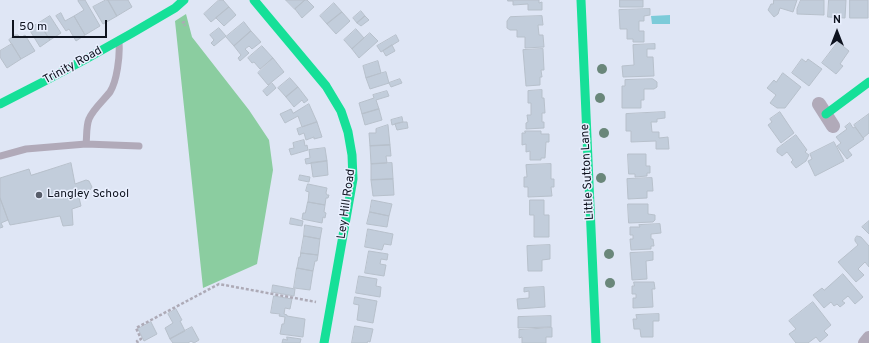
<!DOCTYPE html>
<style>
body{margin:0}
#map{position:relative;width:869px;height:343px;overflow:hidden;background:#dfe6f5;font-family:Overpass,sans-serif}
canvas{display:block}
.north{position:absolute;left:817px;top:12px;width:40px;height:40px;-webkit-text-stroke:3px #e9effe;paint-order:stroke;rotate:0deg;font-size:11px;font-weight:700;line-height:16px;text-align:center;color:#0e131f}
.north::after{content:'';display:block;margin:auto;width:14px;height:18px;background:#0e131f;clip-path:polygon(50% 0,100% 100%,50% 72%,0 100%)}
.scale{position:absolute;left:12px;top:20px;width:95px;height:18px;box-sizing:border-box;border:2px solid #0e131f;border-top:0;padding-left:5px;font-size:12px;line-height:14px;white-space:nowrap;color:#0e131f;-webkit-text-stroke:3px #e9effe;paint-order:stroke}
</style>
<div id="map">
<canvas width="869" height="343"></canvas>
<div class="north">N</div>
<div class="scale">50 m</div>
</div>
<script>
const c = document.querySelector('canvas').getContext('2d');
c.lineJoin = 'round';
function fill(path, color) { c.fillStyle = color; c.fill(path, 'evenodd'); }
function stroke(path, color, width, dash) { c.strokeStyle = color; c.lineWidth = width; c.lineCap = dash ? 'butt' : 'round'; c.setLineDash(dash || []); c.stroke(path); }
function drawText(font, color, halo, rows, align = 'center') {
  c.font = font + ' Overpass,sans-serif'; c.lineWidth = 3; c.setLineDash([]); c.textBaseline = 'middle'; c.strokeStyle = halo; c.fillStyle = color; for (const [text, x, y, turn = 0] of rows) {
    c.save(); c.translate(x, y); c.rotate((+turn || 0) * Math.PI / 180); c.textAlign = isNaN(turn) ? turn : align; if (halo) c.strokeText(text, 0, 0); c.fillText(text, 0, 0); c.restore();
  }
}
const forest = new Path2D(`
 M186,14l6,23 57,73 20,30 4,30 -16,94 -54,24 -28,-267z`);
const water = new Path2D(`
 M670,15v9h-18l-1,-8z`);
const building = new Path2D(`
 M80,0h5l15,26 -15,9 -11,-19 10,-6 -6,-9z
 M106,0h2l9,16 -14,8 -10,-17z
 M108,0h20l4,7 -15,9z
 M219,0h4l6,7 -18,15 -7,-8z
 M286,0h19l-10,9z
 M305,0h2l7,7 -12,11 -7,-9z
 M508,0h31v3l3,-1v8h-14v-6l-15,1v-4h-5z
 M620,0h23v7h-23z
 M774,0h23l-4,12 -13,-4 -2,6 -4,3 -6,-7 3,-6h2z
 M801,0h23v15l-27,-1v-5z
 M829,0h17l-1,18 -17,-1z
 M850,0h18v18h-18z
 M334,3l8,9 -15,12 -7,-8z
 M229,7l7,8 -12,11 -8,-8z
 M650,9v6l-6,1v5h-5v10h5v11h-11v-3h-6v-10h-7l-1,-19z
 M361,11l4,5 -8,7 -4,-5z
 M342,12l8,9 -14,13 -9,-10z
 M61,13l4,8 9,-5 11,19 -9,6 -7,-12 -3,2 -10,-15z
 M50,16l11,17 -11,7 -11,-17z
 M365,16l4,4 -8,6 -4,-3z
 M542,16l1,9h-5l1,10h4l1,12 -19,1v-11h-8v-7h-7l-3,-2v-7l3,-4z
 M244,22l7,9 -17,15 -8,-9z
 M39,23l11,17 -10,7 -11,-18z
 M219,28l7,8 -12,10 -3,-3 3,-3 -4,-5z
 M356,29l8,9 -12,11 -8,-9z
 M251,31l10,11 -9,7 -3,-3 -4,3 4,4 -9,8 -2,-3 3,-3 -7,-9z
 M370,33l8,8 -19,17 -7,-9z
 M15,35h3l2,3 5,-3 10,16 -14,8 -12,-19z
 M396,35l3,6 -18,11 -4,-6z
 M838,42l11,9 -9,13 3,2 -7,8 -14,-11z
 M12,44l9,15 -14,9 -7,-11v-6z
 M655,44v5h-8v8h6l1,19 -31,1 -1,-11 12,-1 -1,-20z
 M392,45l3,6 -9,5 -3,-5z
 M262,46l11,12 -13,11 -6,-7 -2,1 -4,-5z
 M543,49l1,21h-3l1,7h-2v8l-14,1 -3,-36z
 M273,58l11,14 -16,13 -10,-12z
 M802,59l4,3 2,-3 14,10 -13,17 -17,-13z
 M378,61l3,12 -15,5 -3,-12z
 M386,72l3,11 -19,6 -4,-11z
 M783,73l18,14 -16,21h-8l-7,-5 6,-8 -9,-7 7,-8 2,2z
 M290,78l8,9 -12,10 -8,-9z
 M400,79l2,4 -11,4 -2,-4z
 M653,79l4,3v5l-3,2h-10v11h-3v8h-19v-22h3v-6z
 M272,83l4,5 -9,8 -4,-5z
 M298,87l10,13 -4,3 -2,-3 -8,7 -8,-10z
 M542,90v8h2l1,15h-3v9h2v6l-18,1v-6l2,-1 -1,-7h4v-12h-3v-12z
 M387,91l2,5 -13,4 3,9 -17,5 -3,-11 15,-5 -1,-3z
 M309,104l8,18 -15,5 -4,-11 -13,7 -5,-9 11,-5 2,4z
 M379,109l3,11 -17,5 -3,-11z
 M665,112v6l-8,1v3h-6l1,10h7v6l9,-1 1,12h-13v-8l-25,1v-11h-5v-17z
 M780,112l14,21 -13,10 -13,-18 4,-3 -2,-3z
 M869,114v19l-6,5 -9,-13z
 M402,117l1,5 -11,3 -1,-5z
 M317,122l5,15 -8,2v-2l-8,3 -2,-7 -5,2 -2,-6z
 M403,122h4l1,6 -11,2 -2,-6z
 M850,123l3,5 2,-1 9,12 -16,11 4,5 -5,4 -10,-13 4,-3 -5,-6 11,-8 -2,-2z
 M388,125l2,20 -20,1 -1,-13h7v-4z
 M525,131h16v3h8v8h-3l-1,16h-4v2h-11v-9l-4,1v-8l-4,1v-12h3z
 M796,135l11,15 -2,2 4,3 -3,6 -10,7 -5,-6 2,-2 -6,-8 -5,4 -5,-4v-3z
 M304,140l1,6 2,-1 1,5 -17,5 -2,-6 5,-1 -1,-5z
 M834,142l10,19 -29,15 -7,-15 4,-2 -2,-5z
 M390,145l1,11h-5l1,7 -16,1 -1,-18z
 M325,148l2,13 -21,3 -1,-5 5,-1 -1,-8z
 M628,154h18v12h4v7h-3v3l-12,1v-3h-6z
 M327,161l1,14 -15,2 -2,-14z
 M71,163l4,21 11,-4 3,1 3,6 -2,3 -12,3 3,13 -9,3 1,16 -10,1 -3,-10 -50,9 -10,-27v-20l29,-9 2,6z
 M392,163l1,16 -22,1v-16z
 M551,164v15h3v8h-3l1,9 -24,1v-10h-4v-10h3l-1,-12z
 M300,175l10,2 -1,5 -10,-2z
 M652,178l1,13h-6v7l-19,1 -1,-20z
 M393,179l1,16 -21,1 -2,-16z
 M308,184l19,4 -1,5 1,2h2l-1,3h-2l-1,7 -17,-3 1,-10 -3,-1z
 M0,198l8,22 -7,3 2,4 -3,1z
 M372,200l20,4 -3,12 -19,-4z
 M530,200h14v15h5v22h-15v-22h-4z
 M308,202l17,3 -1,7 2,1 -1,5 -2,-1 -1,6 -20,-4 1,-6h2z
 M628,204h20v10l7,1v5l-2,2 -24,1z
 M370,212l19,4 -2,11 -20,-3z
 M291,218l12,3 -1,5 -12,-2z
 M869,221v13l-7,-7z
 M660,224l1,9 -10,1v5h2l1,7h-3v3l-20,1 -1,-11h3v-4h-3v-8h10l-1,-2z
 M305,225l17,3 -2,11 -16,-3z
 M368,229l25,5 -2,11 -7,-1 -2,6 -17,-3z
 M304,236l16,3 -2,16 -17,-2z
 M857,236l4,1 8,9v21l-4,-5 -7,7 6,6 -8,7 -18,-20 20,-17 -3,-4v-2z
 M550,245v14l-8,1v11h-14l-1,-25z
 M369,251l19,3 -1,6 -6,-1 -1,5 6,1 -2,11 -19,-3z
 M653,252v8l-7,1 1,18 -15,1 -2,-27z
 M301,253l17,2 -1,6h-2l-2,10 -16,-3 2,-11h1z
 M297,268l16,3 -3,19 -16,-2z
 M843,274l20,23 -8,7 -7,-8 -6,5 3,2 -5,4 -3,-3 -3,2 -3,-4 -7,6 -11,-13 9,-7 2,2z
 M359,276l18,3 -1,7 5,1 -1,10 -24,-4z
 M634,282h20l1,7h-3l1,18 -20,1v-10h3v-4h-4v-8h2z
 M273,285l22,4 -1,7 -22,-4z
 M544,287l1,20 -27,2 -1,-10 12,-1v-7l-5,1v-4z
 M274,296l18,3 -2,10 -5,-1 -1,6 3,1v1l18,3 -2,18 -23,-3 2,-10h2l1,-7 -6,-1 1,-2 -9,-1z
 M355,297l22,4 -4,22 -16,-3 2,-15 -5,-1z
 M813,302l18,23 -7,6 4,4 -8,7 -4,-5 -8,6h-12l-7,-9 7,-5 -7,-8z
 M176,309l6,11 -2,1 5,10 -15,8 -5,-11 8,-5 -5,-9z
 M659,314v7h-6v16h-12l-1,-8h-6l-1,-10h4l-1,-4z
 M551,316v11l-33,1v-11z
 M151,322l6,12 -13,7 -6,-12z
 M355,326l18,3 -3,13 -2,-1 -1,2h-15z
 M192,327l7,13 -5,3 -3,-2 -3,2h-15l-3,-4z
 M552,328v9h-6v6h-24v-6l-3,1v-8z
 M287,337l14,2 -1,4h-18l1,-4 4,1z`);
const path = new Path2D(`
 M182,23l2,-1 1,4
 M138,343l-1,-2 4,-2 -5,-11 83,-44 97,18`);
const lane = new Path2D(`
 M86,144c1,-7 0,-18 3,-25 4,-10 14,-18 21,-27 7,-11 10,-36 9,-49
 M0,156l26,-7 60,-5 53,2`);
const street = new Path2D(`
 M819,104l14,22
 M865,343l4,-5`);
const fast = new Path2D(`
 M254,0l72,86 15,25 7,21 4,23 1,24 -29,164
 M581,0l15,343
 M0,104c60,-30 118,-62 175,-96l9,-8
 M826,114l43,-32`);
const trees = [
 [602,69],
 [600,98],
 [604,133],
 [601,178],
 [609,254],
 [610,283]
];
const markers = [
 [39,195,4,"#575d6a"]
];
const streetNames = [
 ["Trinity Road",73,66,-29],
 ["Little Sutton Lane",588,172,-93],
 ["Ley Hill Road",347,204,-82]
];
const poiNames = [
 ["Langley School",47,195]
];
fill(forest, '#8bcda0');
fill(water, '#7ccbd9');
fill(building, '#c2cddb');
stroke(building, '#b7c0cb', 1);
stroke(path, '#adaab6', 2.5, [3, 2]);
stroke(lane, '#b1aab9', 7);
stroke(street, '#b1aab9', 14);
stroke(fast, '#16e098', 9);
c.fillStyle = '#6a877a';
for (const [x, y] of trees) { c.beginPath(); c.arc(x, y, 5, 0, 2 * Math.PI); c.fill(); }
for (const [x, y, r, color] of markers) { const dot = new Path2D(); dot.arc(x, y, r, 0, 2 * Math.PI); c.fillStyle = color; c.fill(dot); stroke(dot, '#e9effe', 1.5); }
drawText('12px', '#0e131f', '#e9effe', streetNames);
drawText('12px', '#0e131f', '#e9effe', poiNames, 'left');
</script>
